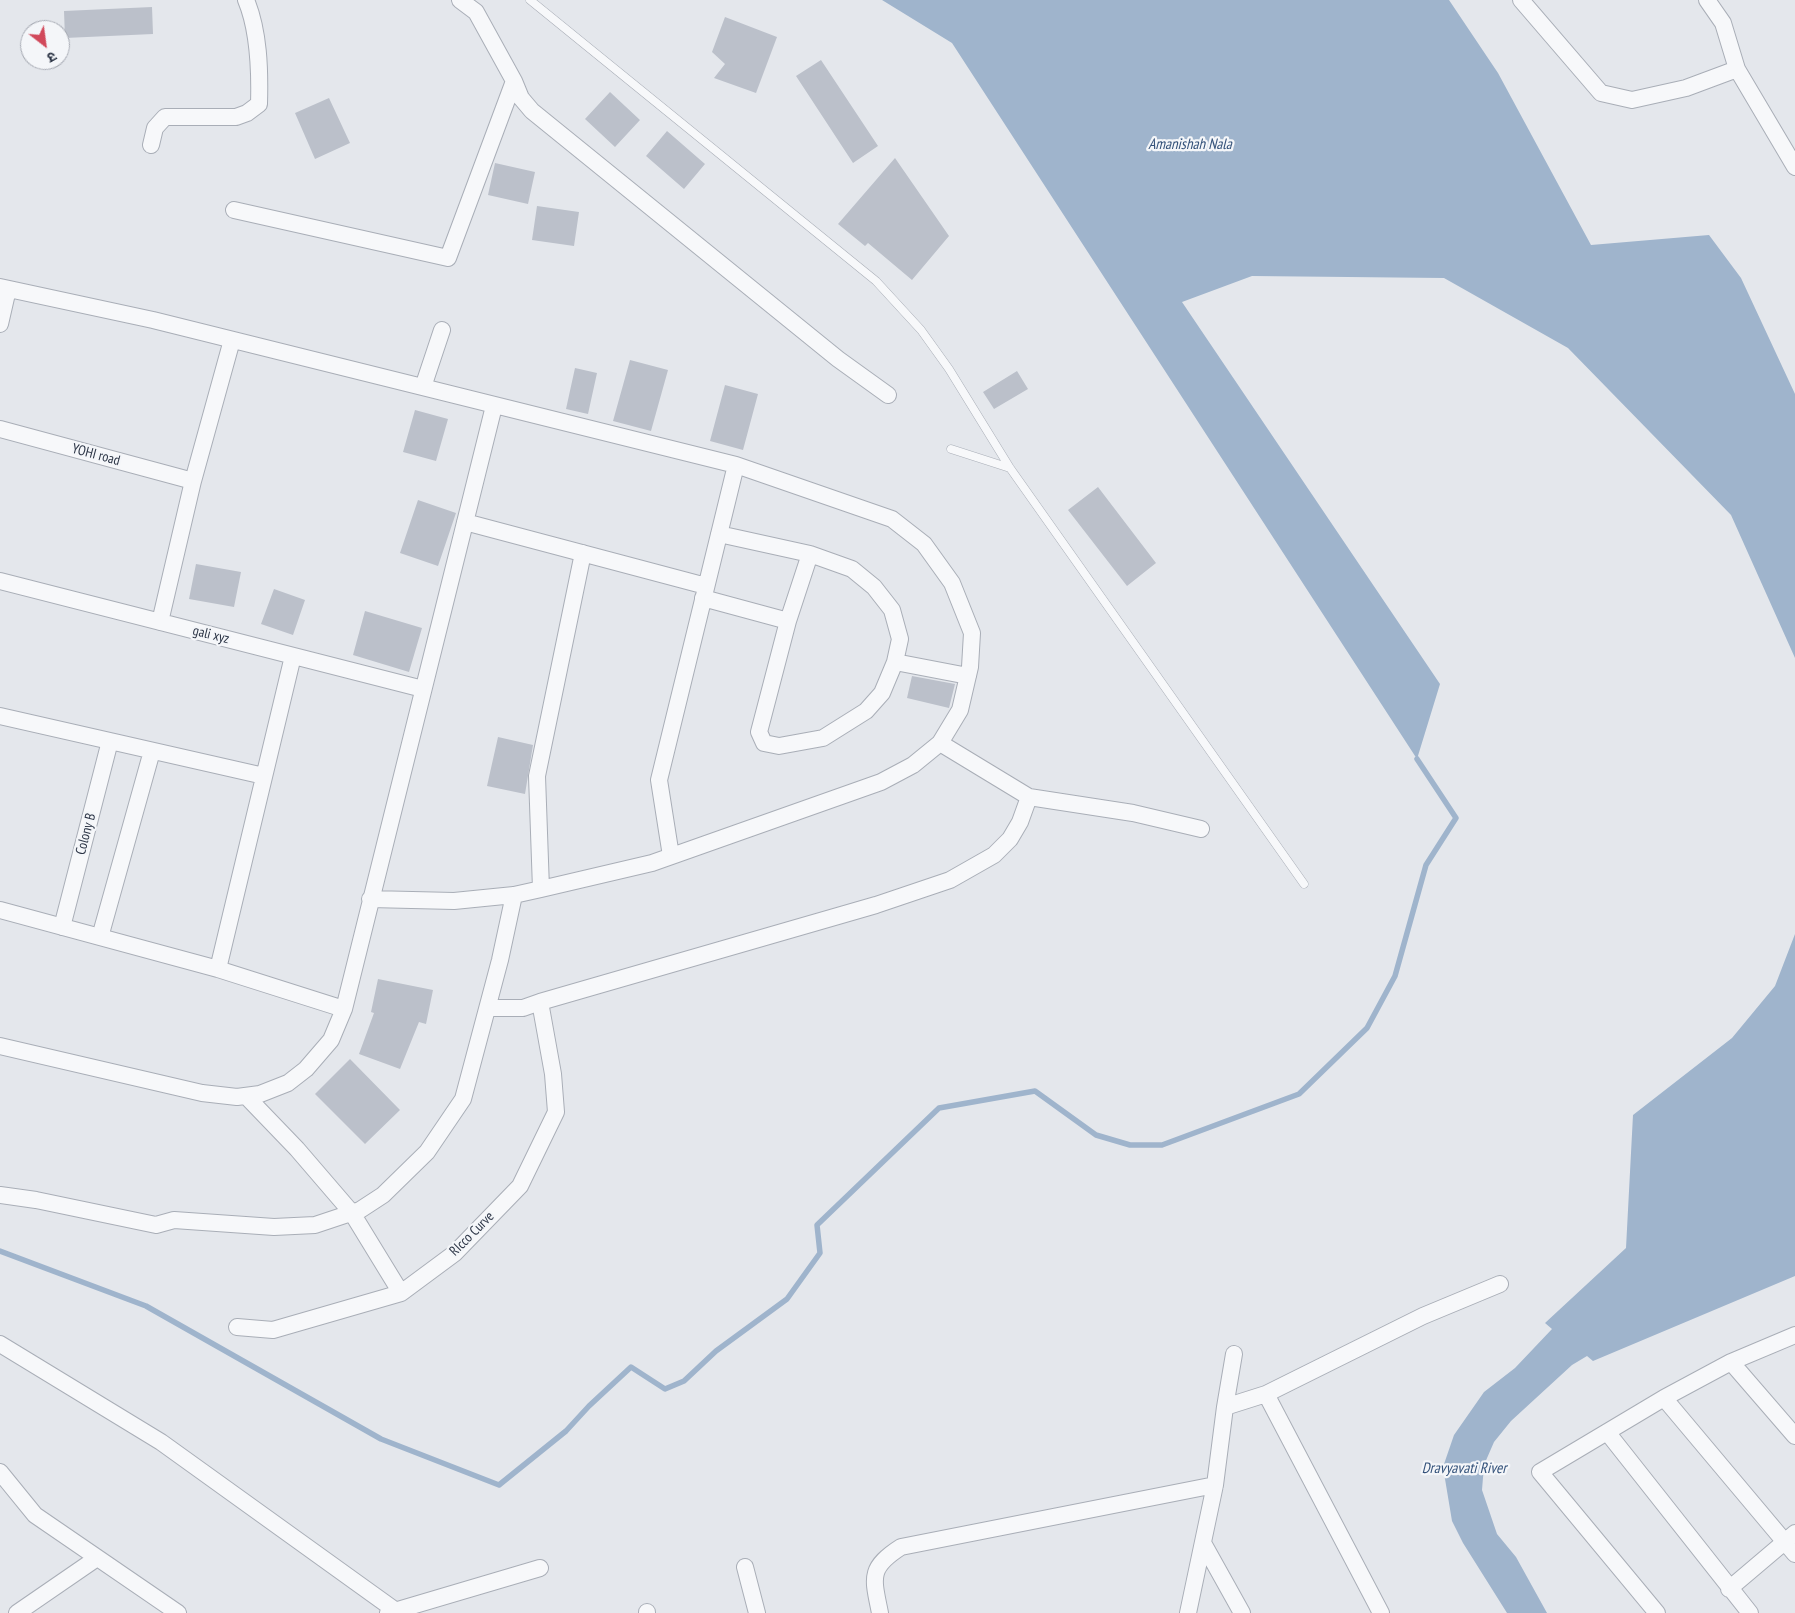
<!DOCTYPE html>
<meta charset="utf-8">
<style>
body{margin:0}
#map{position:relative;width:1795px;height:1613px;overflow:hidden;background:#e4e7ec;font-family:"PT Sans Narrow","Noto Sans Devanagari",sans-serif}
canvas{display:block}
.north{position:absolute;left:20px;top:20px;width:50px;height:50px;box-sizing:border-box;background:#f4f6f9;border:1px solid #a4a8b1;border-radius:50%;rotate:150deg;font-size:14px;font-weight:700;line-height:20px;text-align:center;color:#2b3445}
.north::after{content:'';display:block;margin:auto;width:18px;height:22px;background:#d1495b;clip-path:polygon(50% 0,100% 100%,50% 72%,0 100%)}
</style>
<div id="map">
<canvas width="1795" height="1613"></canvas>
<div class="north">उ</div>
</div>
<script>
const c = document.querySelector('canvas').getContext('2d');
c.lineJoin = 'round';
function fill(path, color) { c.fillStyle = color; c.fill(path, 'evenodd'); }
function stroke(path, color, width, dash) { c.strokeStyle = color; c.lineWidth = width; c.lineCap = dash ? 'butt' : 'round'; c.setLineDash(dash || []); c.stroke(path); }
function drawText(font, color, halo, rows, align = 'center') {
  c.font = font + ' "PT Sans Narrow",sans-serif'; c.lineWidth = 4.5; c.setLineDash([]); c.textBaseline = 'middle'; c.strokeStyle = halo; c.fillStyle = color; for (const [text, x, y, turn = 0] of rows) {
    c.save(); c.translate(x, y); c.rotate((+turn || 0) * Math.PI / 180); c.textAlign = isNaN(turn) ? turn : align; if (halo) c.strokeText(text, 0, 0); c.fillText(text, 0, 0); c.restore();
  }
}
const water = new Path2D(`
 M882,0h567l49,73 93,172 118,-10 32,43 54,116v264l-64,-143 -163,-167 -124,-70 -192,-2 -70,26 258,382 -23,75 -465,-716z
 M1795,934v342l-202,85 -6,-5 -15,9 -61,56 -17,21 -10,23 -2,25 15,44 19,23 31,56h-40l-44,-70 -11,-22 -9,-54 11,-32 30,-43 31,-24 37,-39 -7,-6 81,-75 7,-133 99,-77 43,-52z`);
const stream = new Path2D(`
 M0,1251l146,55 235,133 118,46 67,-54 23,-25 42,-39 34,22 19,-8 32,-30 71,-52 33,-46 -3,-28 122,-117 96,-17 61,44 34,10h32l137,-51 68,-66 28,-52 31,-111 30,-47 -39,-59`);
const building = new Path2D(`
 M152,7l1,27 -88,4 -1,-27z
 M725,17l52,20 -21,56 -42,-15 11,-14 -13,-12z
 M821,60l57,86 -25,17 -57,-87z
 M610,92l30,28 -25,27 -30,-28z
 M329,98l21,45 -35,16 -20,-46z
 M667,131l38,33 -21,25 -38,-33z
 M895,158l54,78 -37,44 -44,-37 -3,3 -27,-22z
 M495,163l40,9 -7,32 -40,-9z
 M537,206l42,6 -5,34 -42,-6z
 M630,360l38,10 -17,61 -38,-10z
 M575,368l22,5 -9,41 -22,-5z
 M1017,371l11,18 -34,20 -11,-17z
 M725,385l33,9 -15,56 -33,-9z
 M415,410l33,9 -12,42 -33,-9z
 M1098,487l58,76 -29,23 -59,-76z
 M418,500l38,13 -18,53 -38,-13z
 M196,564l45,8 -7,35 -45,-8z
 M274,589l31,11 -12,35 -32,-11z
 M365,611l57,17 -13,44 -56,-17z
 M912,676l43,8 -6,24 -42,-10z
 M498,737l35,8 -8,49 -38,-8z
 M378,979l55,11 -7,34 -7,-2 -19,47 -41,-15 15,-41 -3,-1z
 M350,1059l50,51 -35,34 -50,-50z`);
const lane = new Path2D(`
 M530,0l346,281 45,49 28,39 61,99 294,416
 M951,449l59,19`);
const street = new Path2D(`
 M460,0l16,12 38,69 7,17 11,13 306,248 50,36
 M1521,0l80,93 31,7 54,-12 51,-19 -14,-46 -16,-23
 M1737,69l58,98
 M151,145l4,-17 10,-11h71l11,-4 12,-9c1,-34 0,-73 -13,-104
 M234,210l214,48 66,-177
 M0,287l153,33 583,145 156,54 32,25 28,39 20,50 -2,34 -10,43 -20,33 -27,22 -32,17 -229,81 -111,26 -27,6 -60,6 -84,-2
 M0,324l8,-35
 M423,387l19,-57
 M0,429l193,52
 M465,522l241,64
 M0,581l423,108
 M703,598l85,23 -29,111 5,11 15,3 44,-8 43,-27 16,-18 13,-31 5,-23 -8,-29 -18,-23 -22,-18 -42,-15 -91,-20
 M788,621l22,-67
 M160,622l33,-141 39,-141
 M895,662l73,14
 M0,716l264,60
 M940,743l89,54 104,16 68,16
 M671,856l-12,-76 77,-315
 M541,889l-4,-113 46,-223
 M0,910l218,59 126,40
 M62,927l48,-186
 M100,937l52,-186
 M218,969l75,-313
 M488,1008h35l17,-6 336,-97 74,-25 44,-25 16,-16 10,-17 9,-25
 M0,1046l202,47 35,4 23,-3 28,-11 18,-14 25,-29 13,-31 150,-603
 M246,1096l51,53 55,64 49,80
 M0,1195l36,5 120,25 18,-5 100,7 41,-2 45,-15 23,-15 44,-43 36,-53 37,-139 14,-65
 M237,1327l36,3 128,-37 54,-40 65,-67 36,-74 -3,-38 -13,-72
 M1795,1335l-64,27 64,74
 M0,1344l161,98 235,169
 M1731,1362l-67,36 131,156
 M1266,1394l115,219
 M1225,1407l9,-53
 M1607,1432l143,181
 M0,1472l35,43 143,98
 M1203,1543l39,70
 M745,1567l12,46
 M1729,1589l66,-56
 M647,1612v1
 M17,1613l80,-55
 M388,1613l152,-45
 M880,1613c-7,-35 -12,-45 21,-66l314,-62
 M1188,1613l27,-128 10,-78 41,-13 157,-78 77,-32
 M1657,1613l-117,-141 124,-74`);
const streetNames = [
 ["YOHI road",96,455,15],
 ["gali xyz",211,635,14],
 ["Colony B",86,834,-75],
 ["RIcco Curve",472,1234,-45]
];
const waterNames = [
 ["Amanishah Nala",1190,145],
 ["Dravyavati River",1464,1469]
];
fill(water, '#9fb4cc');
stroke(stream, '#9fb4cc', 5.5);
fill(building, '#bbc0ca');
stroke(lane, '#a9aeb7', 9);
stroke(street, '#a9aeb7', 18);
stroke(lane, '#f7f8fa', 8);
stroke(street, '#f7f8fa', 16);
drawText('14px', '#2b3445', '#f4f6f9', streetNames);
drawText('italic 15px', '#34527a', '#f4f6f9', waterNames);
</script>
